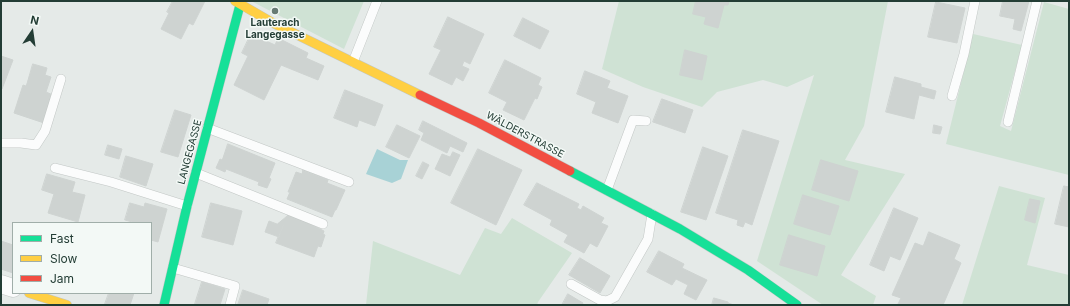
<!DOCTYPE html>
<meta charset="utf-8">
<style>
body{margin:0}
#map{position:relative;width:1070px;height:306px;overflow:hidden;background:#e5eae8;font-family:Inter,sans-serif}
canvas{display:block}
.frame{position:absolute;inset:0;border:2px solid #233d35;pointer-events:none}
.legend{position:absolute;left:12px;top:222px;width:140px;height:72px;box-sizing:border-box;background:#f3f9f6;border:1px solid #a0aea9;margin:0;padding:5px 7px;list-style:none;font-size:12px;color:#233d35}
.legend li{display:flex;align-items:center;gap:8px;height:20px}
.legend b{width:20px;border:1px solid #a0aea9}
.north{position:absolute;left:12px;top:12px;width:40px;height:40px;-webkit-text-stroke:3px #f3f9f6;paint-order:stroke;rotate:13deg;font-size:11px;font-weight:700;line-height:16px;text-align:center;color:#233d35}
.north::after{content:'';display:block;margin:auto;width:14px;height:18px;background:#233d35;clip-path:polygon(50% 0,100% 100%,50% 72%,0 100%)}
</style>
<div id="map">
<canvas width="1070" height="306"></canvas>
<div class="frame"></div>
<ul class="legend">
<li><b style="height:5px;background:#16e098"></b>Fast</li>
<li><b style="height:5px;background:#ffcf43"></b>Slow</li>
<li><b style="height:5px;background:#f24e42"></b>Jam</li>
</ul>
<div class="north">N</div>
</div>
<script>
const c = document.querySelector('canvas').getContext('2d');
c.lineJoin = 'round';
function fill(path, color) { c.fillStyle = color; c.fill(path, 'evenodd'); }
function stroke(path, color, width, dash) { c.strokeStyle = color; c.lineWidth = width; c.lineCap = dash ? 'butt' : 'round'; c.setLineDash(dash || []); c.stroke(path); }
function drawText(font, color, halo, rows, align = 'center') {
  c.font = font + ' Inter,sans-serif'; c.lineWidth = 3; c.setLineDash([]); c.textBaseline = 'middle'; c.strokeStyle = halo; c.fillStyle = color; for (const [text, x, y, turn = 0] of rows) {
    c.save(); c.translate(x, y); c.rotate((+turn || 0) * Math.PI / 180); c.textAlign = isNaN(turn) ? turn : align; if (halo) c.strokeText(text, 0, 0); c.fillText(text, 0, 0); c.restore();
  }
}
const green = new Path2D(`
 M251,1h113l-20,48z
 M619,1h269l-24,125 -19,34 60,14 -64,101 35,21 -3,9h-50l-66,-44 57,-186 -27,12 -24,-7 -46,12 -15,15 -59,-20 -41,-18z
 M1044,2l25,7v166l-123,-31 27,-110 49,11 -22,81 11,5z
 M999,186l46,12 -18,67 42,10v30h-107z
 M512,218l60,35 -34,49 -1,3h-171l7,-64 87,34 25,-47 16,6z`);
const water = new Path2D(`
 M377,149l23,11h8l-7,19 -9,4 -26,-9z`);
const building = new Path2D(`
 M173,1h32l-12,24 -4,-2 -8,16 -20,-10 8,-16 -2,-1z
 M696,1h33l-1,4h-4l-6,23 -14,-4 2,-7 -13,-3z
 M1003,1h26l-8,30 -8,-2 2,-10 -15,-3z
 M936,2l29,6 -8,35 -29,-6z
 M448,17l36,17 -14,30 -6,-3 -2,5 7,3 -6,12 -7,-4 -4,8 -23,-11 12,-24 -7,-3z
 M523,18l26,13 -9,18 -26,-13z
 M251,34l24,11 3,-7 30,15 -2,5 18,8 -6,14 -37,-15 -17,35 -30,-15 14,-29 -6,-3z
 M685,50l22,6 -5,24 -22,-5z
 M1,56l12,4 -11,29h-1z
 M505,60l36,18 -3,7 4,2 -5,12 -2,-1 -11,22 -21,-10 4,-8 -18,-9z
 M33,64l14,4 -2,7 6,2 -5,15 7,3 -9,28 -30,-10 9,-28 3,1z
 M585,71l25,10 -3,7 21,8 -10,27 -26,-10 4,-11 -19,-8z
 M895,77l26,7v3l15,4 -2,8 -15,-4 -5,24 -28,-7z
 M345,90l38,15 -8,21 -16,-6 -2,7 -23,-9z
 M662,99l31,11 -8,23 -32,-11z
 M175,110l16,5 -13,42 -17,-5z
 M423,121l44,22 -4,9 -13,-6 -3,7 -26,-13 3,-7 -5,-3z
 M397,125l23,11 -11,22 -23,-11z
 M934,125l8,2 -2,7 -7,-1z
 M743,130l36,11 -27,84 -7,-3 -2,5 -6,-2 1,-5 -22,-7z
 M228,144l47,19 -6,15 2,1 -4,9 -9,-3 1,-3 -33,-13 -1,3 -9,-4 4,-9 2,1z
 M108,145l14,4 -3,10 -14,-4z
 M703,147l25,9 -22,64 -25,-8z
 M478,149l44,21 -26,55 -45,-22z
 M453,152l7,3 -10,21 -15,-7 7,-15 8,3z
 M126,156l27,8 -7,22 -26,-9z
 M821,160l37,11 -9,30 -37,-11z
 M423,162l6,3 -7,14 -6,-3z
 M303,170l25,10 -1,3 18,7 -9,20h-1l-3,7 -45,-18 3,-7h-2l8,-20 6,2z
 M47,174l28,8 -3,10 13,3 -7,27 -30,-9 6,-19 -12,-4z
 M537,183l42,21 -2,4 4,2 2,-4 21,12 -3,5 7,3 -11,21 -7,-4 -6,10 -20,-11 4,-7 -18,-10 2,-5 -28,-15z
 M1064,186l5,1v40l-14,-3z
 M803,195l36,11 -9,29 -36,-11z
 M1030,199l10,2 -5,22 -10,-3z
 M130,203l14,4 1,-4 22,6 -9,33 -7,-2v-17h-15l-11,-3z
 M211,203l31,8 -9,34 -31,-8z
 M894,208l24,10 -18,42 -10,-4 -6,15 -14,-6z
 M290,214l34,17 -1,3 2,1 -4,12 -3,-1 3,-9 -37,-14 -5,14 -14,-5 4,-11 8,3z
 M284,223l37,14 -7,20 -38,-14z
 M929,232l31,13 -6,14 7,4 -18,42h-43l-2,-1 3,-6 -9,-3 23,-52 8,3z
 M789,235l36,11 -8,30 -37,-11z
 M1,241l12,4v28l-12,-4z
 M659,251l25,13 -2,4 25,12 -11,20 -12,-6 4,-9 -12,-6 -4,6 -25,-13z
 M580,258l30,18 -10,17 -31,-18z
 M202,282l23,7 -5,16 -25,-1z
 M243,290l26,9 -2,6h-29z
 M109,293h25l-4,12h-22l-3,-1z
 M568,294l15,9 -1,2h-20z
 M714,298l14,4v1l6,2h-22z`);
const lane = new Path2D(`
 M353,62l24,-61
 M952,96l12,-42 11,-53
 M1008,122l29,-121
 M207,128l142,54
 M1,143h20l15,2 9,-14 16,-52
 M55,168l56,14 76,24
 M196,173l127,51
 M607,190l26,-70 13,1
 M173,268l62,18 -5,19
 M571,284l29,16 7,1 8,-4 33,-58 4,-25`);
const street = new Path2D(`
 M1,284l12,4`);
const fast = new Path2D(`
 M570,171l110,58 68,41 49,35
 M164,305l23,-99 53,-201`);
const slow = new Path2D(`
 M235,1l38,22 147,72
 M29,293l38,12`);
const jam = new Path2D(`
 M420,95l59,28 91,48`);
const markers = [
 [275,11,4,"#677a74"]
];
const poiNames = [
 ["Lauterach",275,23],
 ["Langegasse",275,35]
];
const streetNames = [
 ["WÄLDERSTRASSE",525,135,28],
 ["LANGEGASSE",190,152,-75]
];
fill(green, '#cfe2d4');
fill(water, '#a8d2d6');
fill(building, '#ced3d1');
stroke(building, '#ced3d1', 1);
stroke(lane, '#c2c7c5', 10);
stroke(street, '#c2c7c5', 19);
stroke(fast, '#c1c7c5', 10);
stroke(slow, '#c1c7c5', 10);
stroke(jam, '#c1c7c5', 10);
stroke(lane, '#fbfcfc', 9);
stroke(street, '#fbfcfc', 18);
stroke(fast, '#16e098', 9);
stroke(slow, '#ffcf43', 9);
stroke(jam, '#f24e42', 9);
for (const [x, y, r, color] of markers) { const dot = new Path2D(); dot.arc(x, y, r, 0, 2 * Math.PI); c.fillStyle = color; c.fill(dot); stroke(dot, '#f3f9f6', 1.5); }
drawText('bold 10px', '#233d35', '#f3f9f6', poiNames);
drawText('10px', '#233d35', '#f3f9f6', streetNames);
</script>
